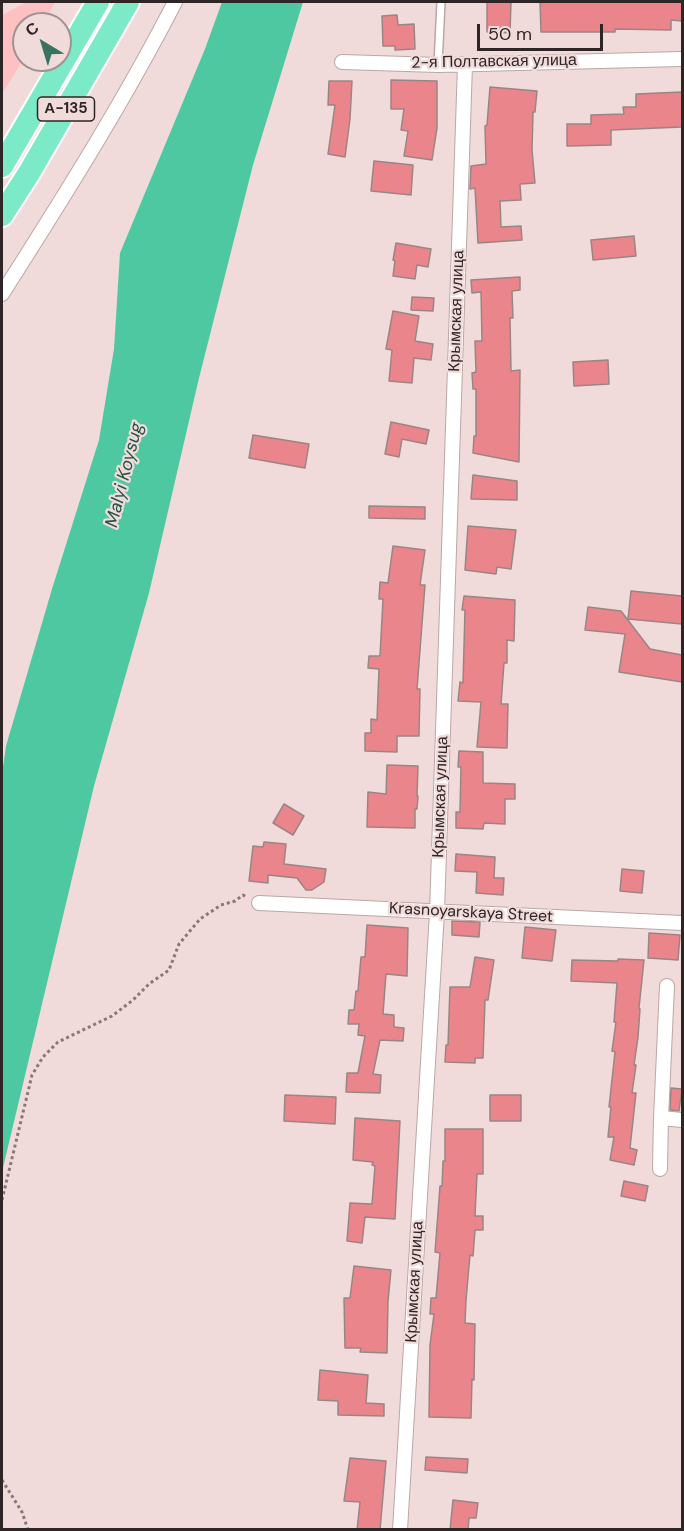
<!DOCTYPE html>
<meta charset="utf-8">
<style>
body{margin:0}
#map{position:relative;width:684px;height:1531px;overflow:hidden;background:#f1dada;font-family:"DM Sans",sans-serif}
canvas{display:block}
.frame{position:absolute;inset:0;border:3px solid #2e2626;pointer-events:none}
.north{position:absolute;left:12px;top:12px;width:60px;height:60px;box-sizing:border-box;background:#f1dada;border:2px solid #a39292;border-radius:50%;rotate:322deg;font-size:16px;font-weight:700;line-height:24px;text-align:center;color:#2e2626}
.north::after{content:'';display:block;margin:auto;width:21px;height:27px;background:#37735e;clip-path:polygon(50% 0,100% 100%,50% 72%,0 100%)}
.scale{position:absolute;left:477px;top:24px;width:126px;height:27px;box-sizing:border-box;border:3px solid #2e2626;border-top:0;padding-left:8px;font-size:18px;line-height:21px;white-space:nowrap;color:#2e2626;-webkit-text-stroke:4px #f1dada;paint-order:stroke}
</style>
<div id="map">
<canvas width="684" height="1531"></canvas>
<div class="frame"></div>
<div class="north">С</div>
<div class="scale">50 m</div>
</div>
<script>
const c = document.querySelector('canvas').getContext('2d');
c.lineJoin = 'round';
function fill(path, color) { c.fillStyle = color; c.fill(path, 'evenodd'); }
function stroke(path, color, width, dash) { c.strokeStyle = color; c.lineWidth = width; c.lineCap = dash ? 'butt' : 'round'; c.setLineDash(dash || []); c.stroke(path); }
function drawText(font, color, halo, rows, align = 'center') {
  c.font = font + ' "DM Sans",sans-serif'; c.lineWidth = 4.5; c.setLineDash([]); c.textBaseline = 'middle'; c.strokeStyle = halo; c.fillStyle = color; for (const [text, x, y, turn = 0] of rows) {
    c.save(); c.translate(x, y); c.rotate((+turn || 0) * Math.PI / 180); c.textAlign = isNaN(turn) ? turn : align; if (halo) c.strokeText(text, 0, 0); c.fillText(text, 0, 0); c.restore();
  }
}
const green = new Path2D(`
 M27,2h28l-12,22h-19v35l-22,35v-79z`);
const water = new Path2D(`
 M222,2h81l-50,163 -54,213 -50,215 -55,193 -92,386v-398l4,-28 46,-157 47,-149 15,-91 6,-96 85,-204z`);
const building = new Path2D(`
 M487,2h24l-1,31 -23,-1z
 M540,2h142v19l-11,-1v10l-56,-1v3h-74z
 M397,15l1,10 16,-1 1,25 -20,1v-4h-12l-1,-30z
 M391,80l46,1v47l-5,32 -28,-4 4,-25 -7,-1 3,-21h-13z
 M329,81h23l-2,38 -5,38 -17,-3 7,-49h-7z
 M490,87l47,4 -2,21h-2l-1,38 3,33 -15,1 1,16 -21,1 1,26 20,-1 1,14 -44,3 -3,-55 -5,1 1,-23 15,-2 -1,-38 2,-1z
 M682,92v35l-71,3v15l-44,1v-22h24v-9l33,-1 -1,-7h13v-13z
 M374,161l39,4 -2,30 -40,-4z
 M634,236l2,20 -43,4 -2,-20z
 M396,243l35,6 -3,18 -11,-2 -2,14 -22,-3 2,-15 -2,-1z
 M520,277v13l-8,1 1,27h-3l1,53 9,-1 -1,92 -46,-9 1,-17h2v-47h-3l-1,-16 4,-1 -1,-31h7l-1,-49 -9,1 -1,-13z
 M412,297l22,1 -1,13 -22,-1z
 M393,311l26,5 -4,25 18,3 -2,16 -17,-2 -2,25 -23,-2 3,-31 -6,-1z
 M608,360l1,24 -35,2 -1,-24z
 M391,422l38,8 -3,14 -24,-5 -3,18 -14,-3z
 M253,435l56,9 -4,24 -56,-10z
 M473,475l44,6v19l-46,-1z
 M369,506l56,1v12l-56,-1z
 M468,526l48,4 -5,39 -14,-2 -1,7 -31,-4z
 M393,546l32,4 -5,35h5l-8,104h3l-1,47h-22v16l-32,-1v-18h6v-14l6,1 2,-51 -11,-1 1,-12h11l3,-57h-4l1,-17 8,1z
 M631,591l51,5v28l-54,-5z
 M464,596l51,4 -1,41 -7,-1v23h-3l-3,41h7l-1,44 -30,-1 4,-45 -23,-1 2,-19 3,1 2,-73h-3z
 M588,607l33,4 29,38 32,6v27l-63,-10 6,-38 -40,-4z
 M459,751l24,1v31l32,1v15h-10v25l-21,-1 -1,6 -27,-1v-16h4l1,-45h-3z
 M387,765l31,1 -1,30h1l-1,13h-2v19l-48,-1 1,-35 18,2z
 M284,804l20,12 -11,19 -20,-12z
 M264,842l22,2 -2,20 42,5 -2,13 -12,8h-6l-9,-12 -29,-3v8l-19,-2 4,-35 10,1z
 M456,854l39,3 -1,21h10l-1,17 -27,-2 1,-21 -22,-1z
 M622,869l22,2 -2,22 -22,-2z
 M452,921l28,1 -1,15 -27,-2z
 M367,925l41,3 -1,48 -21,-2 -3,40 11,1v12l10,1 -1,13 -23,-1 -7,34 8,1 -1,18 -34,-1 1,-19h11l7,-37 -7,-1 1,-11h-11l1,-14h5l2,-19h2l3,-34h4z
 M525,927l31,3 -4,31 -30,-3z
 M649,933l31,2 -2,25 -30,-2z
 M475,957l19,3 -6,40h-3l-2,58h-8v5l-30,-1 1,-17h2l2,-58h20z
 M618,959l26,1 -5,48 1,1 -2,28 -4,28h2l-4,28h4l-6,55 7,2 -3,15 -24,-5 4,-23h-6l3,-30h-2l6,-55 -3,-1 4,-29h-2l3,-39 -46,-2 1,-21 46,1z
 M671,1088l11,1 -3,22 -9,-1z
 M285,1095l51,2 -1,27 -51,-3z
 M490,1095h31v26h-31z
 M355,1118l45,3 -5,98 -30,-2 -3,26 -15,-2 3,-38 22,1 3,-38 -3,-1 1,-3 -20,-2z
 M445,1129h38v45h-6l-2,42h8v14h-8l-2,26 -3,-1 -4,45 -1,23 10,1 -1,56 -2,-1 -1,39 -42,-1 1,-72 4,-31h-4l1,-16h5l4,-45 -5,-1 5,-66h2l1,-25h2z
 M624,1181l24,5 -3,15 -24,-5z
 M354,1266l37,4 -3,31 -1,52 -27,-1 1,-4h-16l-1,-50h6z
 M320,1370l48,5 -2,28 18,1v12l-46,-1v-14l-20,-1z
 M426,1457l42,2 -1,14 -42,-3z
 M350,1458l36,3 -6,69h-23l3,-28 -16,-1z
 M453,1500l25,3 -2,15h-7l-1,12h-18z`);
const path = new Path2D(`
 M2,1200l30,-125 11,-18 15,-15 54,-26 21,-16 16,-16 20,-14 10,-26 21,-25 21,-14 14,-4 8,-6 3,2
 M2,1480l20,32 6,18`);
const service = new Path2D(`
 M438,65l3,-63`);
const minor = new Path2D(`
 M342,62l96,3 244,-6
 M2,294c61,-96 121,-191 173,-292
 M259,903l423,20
 M661,1118l6,-132
 M660,1169l1,-51 21,2
 M400,1530l37,-618 28,-848`);
const trunk = new Path2D(`
 M2,166l96,-164
 M2,215l27,-42 99,-171`);
const shields = [
 [66,109,57]
];
const shieldNames = [
 ["А-135",66,109]
];
const streetNames = [
 ["2-я Полтавская улица",494,62,-1],
 ["Крымская улица",457,311,-88],
 ["Крымская улица",441,797,-88],
 ["Krasnoyarskaya Street",471,913,3],
 ["Крымская улица",415,1282,-87]
];
const waterNames = [
 ["Malyi Koysug",125,475,-76]
];
fill(green, '#ffc0c2');
fill(water, '#4ec8a0');
fill(building, '#ea858b');
stroke(building, '#9a8585', 1.5);
stroke(service, '#bca6a6', 10);
stroke(minor, '#bca6a6', 16);
stroke(trunk, '#fff', 26);
stroke(path, '#877878', 3, [3, 3]);
stroke(service, '#fff', 7);
stroke(minor, '#fff', 14);
stroke(trunk, '#7ceac6', 22);
for (const [x, y, w] of shields) { const box = new Path2D(); box.roundRect(x - w / 2, y - 12, w, 24, 4.5); c.fillStyle = '#f1dada'; c.fill(box); stroke(box, '#2e2626', 1.5); }
drawText('bold 15px', '#2e2626', null, shieldNames);
drawText('16px', '#2e2626', '#f1dada', streetNames);
drawText('italic 18px', '#215342', '#f1dada', waterNames);
</script>
